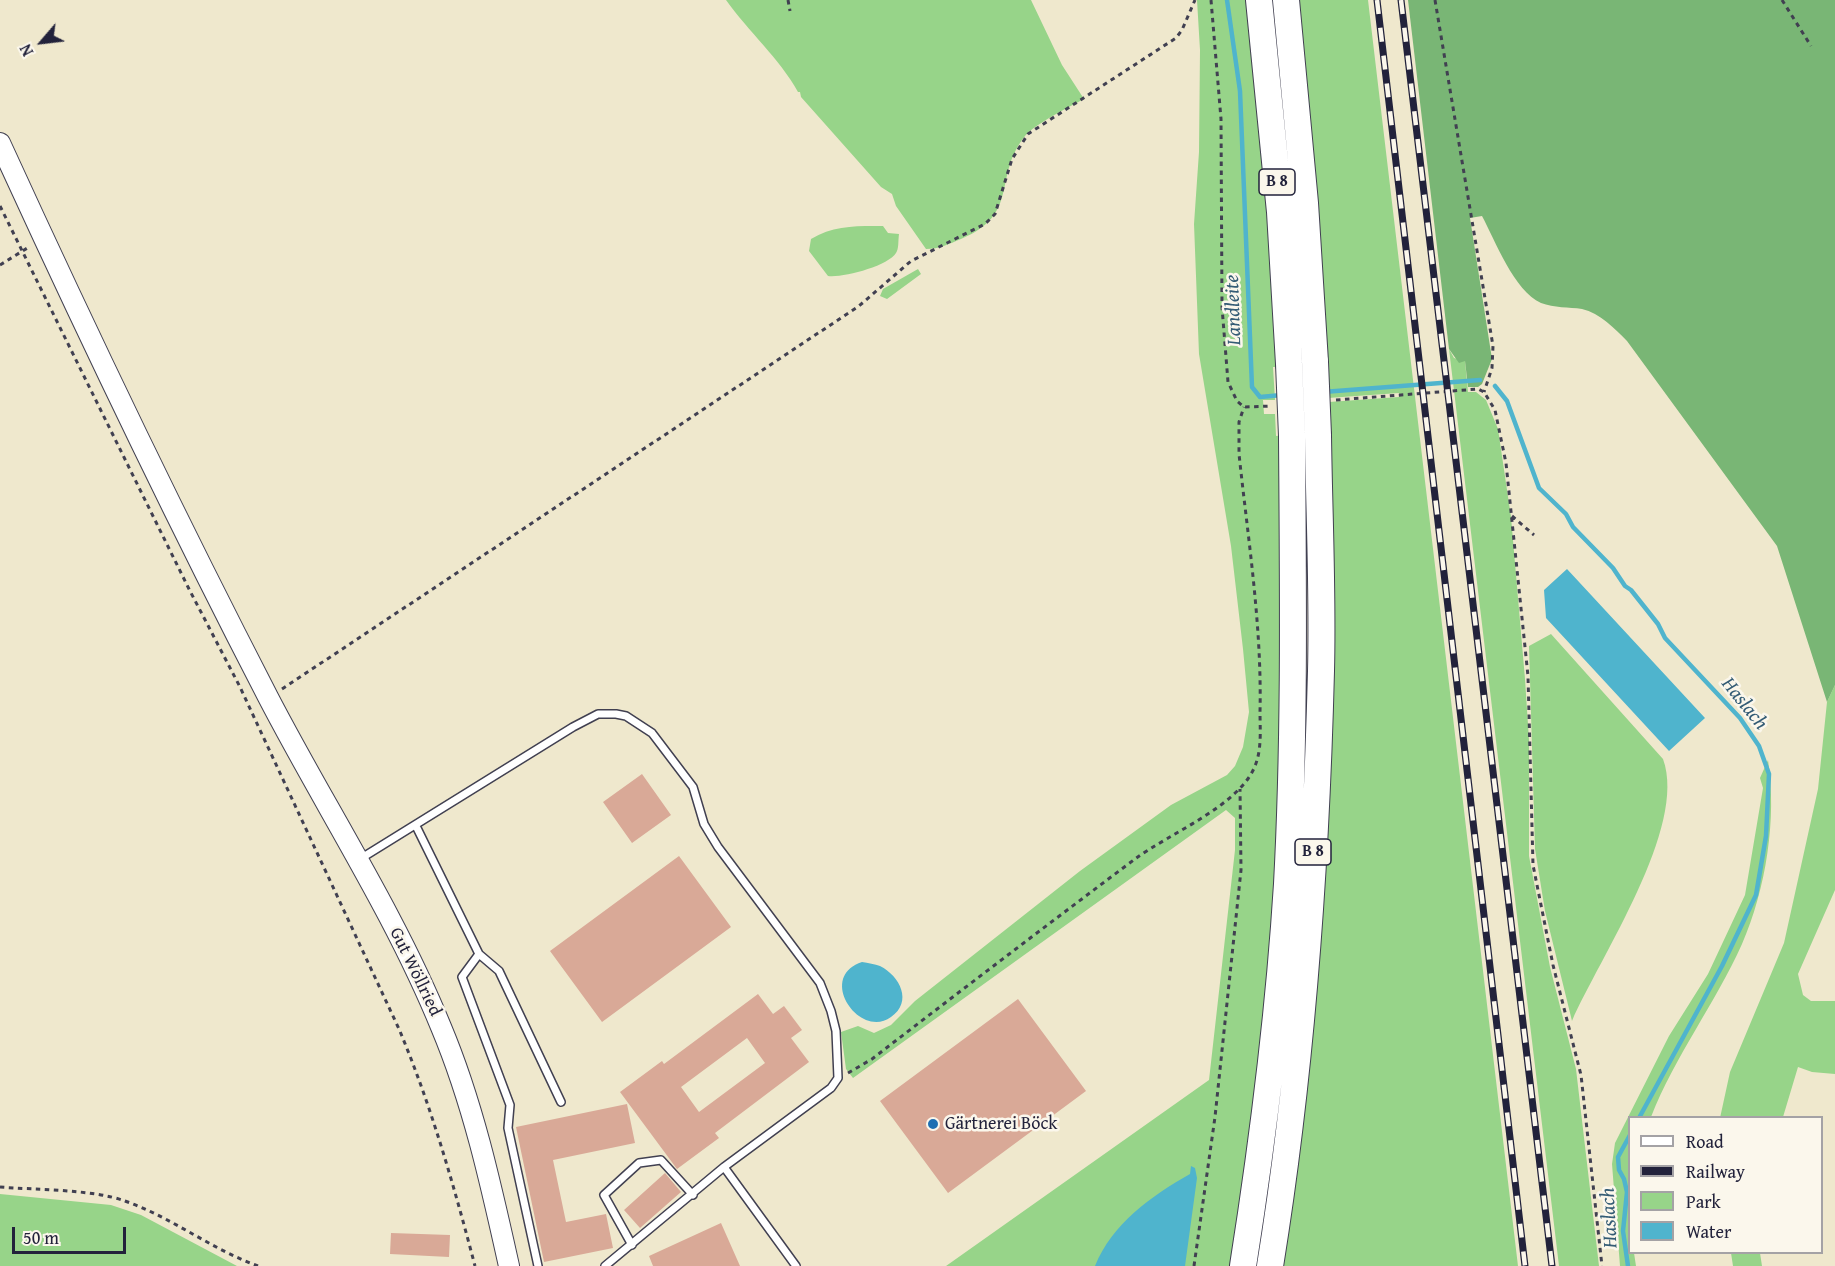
<!DOCTYPE html>
<meta charset="utf-8">
<style>
body{margin:0}
#map{position:relative;width:1835px;height:1266px;overflow:hidden;background:#efe8cd;font-family:"Gentium Book Plus",serif}
canvas{display:block}
.legend{position:absolute;left:1628px;top:1116px;width:195px;height:138px;box-sizing:border-box;background:#fbf7ec;border:2px solid #a4a2a5;margin:0;padding:8px 10px;list-style:none;font-size:18px;color:#22223b}
.legend li{display:flex;align-items:center;gap:12px;height:30px}
.legend b{width:30px;border:2px solid #a4a2a5}
.north{position:absolute;left:12px;top:12px;width:60px;height:60px;-webkit-text-stroke:4px #fbf7ec;paint-order:stroke;rotate:242deg;font-size:16px;font-weight:700;line-height:24px;text-align:center;color:#22223b}
.north::after{content:'';display:block;margin:auto;width:21px;height:27px;background:#22223b;clip-path:polygon(50% 0,100% 100%,50% 72%,0 100%)}
.scale{position:absolute;left:12px;top:1227px;width:114px;height:27px;box-sizing:border-box;border:3px solid #22223b;border-top:0;padding-left:8px;font-size:18px;line-height:21px;white-space:nowrap;color:#22223b;-webkit-text-stroke:4px #fbf7ec;paint-order:stroke}
</style>
<div id="map">
<canvas width="1835" height="1266"></canvas>
<ul class="legend">
<li><b style="height:8px;background:#fff"></b>Road</li>
<li><b style="height:8px;background:#22223b"></b>Railway</li>
<li><b style="height:16px;background:#97d489"></b>Park</li>
<li><b style="height:16px;background:#4fb4cd"></b>Water</li>
</ul>
<div class="north">N</div>
<div class="scale">50 m</div>
</div>
<script>
const c = document.querySelector('canvas').getContext('2d');
c.lineJoin = 'round';
function fill(path, color) { c.fillStyle = color; c.fill(path, 'evenodd'); }
function stroke(path, color, width, dash) { c.strokeStyle = color; c.lineWidth = width; c.lineCap = dash ? 'butt' : 'round'; c.setLineDash(dash || []); c.stroke(path); }
function drawText(font, color, halo, rows, align = 'center') {
  c.font = font + ' "Gentium Book Plus",serif'; c.lineWidth = 5; c.setLineDash([]); c.textBaseline = 'middle'; c.strokeStyle = halo; c.fillStyle = color; for (const [text, x, y, turn = 0] of rows) {
    c.save(); c.translate(x, y); c.rotate((+turn || 0) * Math.PI / 180); c.textAlign = isNaN(turn) ? turn : align; if (halo) c.strokeText(text, 0, 0); c.fillText(text, 0, 0); c.restore();
  }
}
const green = new Path2D(`
 M726,0h305l31,65 22,34c-15,8 -49,25 -59,37 -33,41 -4,78 -64,103 -12,5 -22,10 -35,10l-30,-43 -4,-12 -11,-7 -80,-90 -1,-5h-2c-18,-33 -50,-61 -72,-92z
 M1197,0h52l19,204 9,163h-4l2,33h-12l1,14h11l1,22 6,-1 5,153 -10,318 -42,360h-289l263,-186 26,-230v-32l-9,-8 -373,268 -7,-9 -5,-37 17,-6 16,7 17,-8 24,-24 165,-130 91,-66 56,-30 8,-9 8,-19 6,-35 -6,-63 -12,-103 -32,-192 -5,-130 5,-72 1,-102z
 M1294,0h74l150,1266h-243l54,-864 70,-5v-4l-71,5z
 M883,226l5,7 11,1c-1,7 0,15 -3,19 -8,13 -53,25 -68,23l-19,-25 2,-12c23,-14 46,-13 72,-13z
 M918,269l3,5 -34,25 -7,-3 3,-7z
 M1449,349l5,9 11,3 3,31h8l10,8 12,29 13,88 14,162 4,61v116l21,111 26,102 23,197h-40z
 M1551,634l112,125c25,68 -63,198 -91,262l-27,-110 -10,-62 -6,-203z
 M1835,685v205l-37,84 5,21 8,6h24v73l-23,-2 -14,-5 -15,50 -63,1 10,-46 54,-129 34,-154 9,-87z
 M1768,760c9,59 -2,129 -26,184 -27,60 -67,112 -91,173l-21,1v134l4,1 2,13h-16l-8,-102 3,-21 54,-107 39,-62 37,-79 18,-107 -3,-10z
 M0,1194l111,11 30,10 96,51h-237z
 M1731,1253h29l2,13h-29z`);
const forest = new Path2D(`
 M1408,0h427v685l-8,17 -50,-156 -150,-205c-12,-12 -27,-28 -45,-32 -13,-2 -28,-1 -41,-6 -27,-12 -46,-63 -59,-87l-12,2 22,141 -10,25 -4,3h-10l-3,-26 -6,2 -10,-14z`);
const water = new Path2D(`
 M1567,569l138,149 -36,33 -123,-133 -2,-28z
 M862,962c6,1 13,2 18,4 20,10 33,36 11,51 -31,23 -75,-40 -29,-55z
 M1191,1166l4,2 2,10 -12,88h-90c17,-42 56,-70 95,-92z`);
const stream = new Path2D(`
 M1227,0l13,91 12,296 8,10 22,-2
 M1495,386l12,15 32,87 27,26 7,13 40,41 12,18 6,4 27,34 7,14 75,80 19,28 10,28 -3,62 -10,59 -34,71 -83,152
 M1323,392l157,-12
 M1628,1266l-5,-35 4,-39 -3,-13 -5,-9 -1,-13 12,-22`);
const building = new Path2D(`
 M642,774l29,41 -39,28 -29,-41z
 M679,856l52,71 -129,95 -52,-71z
 M758,994l15,20 11,-8 18,24 -11,8 18,24 -94,71 4,5 -42,31 -57,-77 42,-31 2,3zM747,1038l18,25 -66,49 -18,-25z
 M1018,999l68,92 -138,102 -68,-92z
 M627,1104l8,39 -82,17 13,62 40,-8 7,34 -69,14 -28,-135z
 M665,1173l16,19 -41,36 -16,-18z
 M721,1223l19,43h-87l-4,-10z
 M391,1233l59,2 -1,22 -59,-3z`);
const path = new Path2D(`
 M788,0l2,11
 M1211,0l10,119 1,188 6,75 9,19 7,6 28,-1
 M1435,0l58,346 -1,22 -8,24
 M1782,0l29,46
 M0,206l189,383 51,98 159,342c32,76 55,157 76,237
 M0,265l29,-18
 M1336,400l142,-11 6,3 11,18 11,53 22,213 5,189 20,100 28,110 21,191
 M1512,516l22,19
 M282,689l577,-383 52,-45 74,-37 10,-10 17,-55 16,-25 148,-96 6,-8 13,-30
 M848,1073l24,-14c87,-67 175,-134 263,-200 35,-26 104,-53 120,-93 7,-17 5,-37 5,-54 2,-86 -12,-173 -21,-258v-32l5,-15
 M0,1187c36,3 92,2 125,14 46,16 86,48 133,65
 M1194,1266l21,-149 26,-247 -1,-81`);
const lane = new Path2D(`
 M416,826l63,128
 M360,859l213,-132 25,-13h18l10,2 26,17 41,54 11,37 14,23 102,136 11,28 5,20 2,47 -7,10 -107,79 -119,99
 M724,1167l72,99
 M632,1245l-28,-50 35,-32 22,-3 32,35
 M538,1266l-30,-138 2,-23 -48,-128 17,-23 20,17 62,131`);
const secondary = new Path2D(`
 M0,143c85,186 174,372 268,554 57,110 126,215 173,330 32,76 50,158 68,239`);
const highway = new Path2D(`
 M1259,0l21,212 9,152
 M1286,0l19,203 10,159
 M1243,1266c20,-127 36,-254 44,-382 8,-149 6,-299 5,-448
 M1270,1266c32,-197 46,-396 51,-595 2,-79 -2,-158 -3,-236`);
const rail = new Path2D(`
 M1377,0l148,1266
 M1401,0l151,1266`);
const highwayBridge = new Path2D(`
 M1315,362l3,73
 M1289,364l3,72`);
const markers = [
 [933,1124,6,"#1f6fb2"]
];
const shields = [
 [1277,182,36],
 [1313,852,36]
];
const shieldNames = [
 ["B 8",1277,182],
 ["B 8",1313,852]
];
const streetNames = [
 ["Gut Wöllried",415,972,64]
];
const poiNames = [
 ["Gärtnerei Böck",945,1124]
];
const waterNames = [
 ["Landleite",1234,310,-92],
 ["Haslach",1744,704,51],
 ["Haslach",1610,1218,-93]
];
fill(green, '#97d489');
fill(forest, '#79b675');
fill(water, '#4fb4cd');
stroke(stream, '#4fb4cd', 4.5);
fill(building, '#d9a997');
stroke(lane, '#414051', 10);
stroke(secondary, '#414051', 22);
stroke(highway, '#414051', 28);
stroke(path, '#414051', 3, [4.5, 4.5]);
stroke(lane, '#fff', 7);
stroke(secondary, '#fff', 20);
stroke(highway, '#fff', 26);
stroke(rail, '#22223b', 7);
stroke(rail, '#fbf7ec', 4.5, [14]);
stroke(highwayBridge, '#414051', 28, []);
stroke(highwayBridge, '#fff', 26);
for (const [x, y, r, color] of markers) { const dot = new Path2D(); dot.arc(x, y, r, 0, 2 * Math.PI); c.fillStyle = color; c.fill(dot); stroke(dot, '#fbf7ec', 2); }
for (const [x, y, w] of shields) { const box = new Path2D(); box.roundRect(x - w / 2, y - 13, w, 26, 4.5); c.fillStyle = '#fbf7ec'; c.fill(box); stroke(box, '#22223b', 1.5); }
drawText('bold 16px', '#22223b', null, shieldNames);
drawText('18px', '#22223b', '#fbf7ec', streetNames);
drawText('18px', '#22223b', '#fbf7ec', poiNames, 'left');
drawText('italic 20px', '#345c75', '#fbf7ec', waterNames);
</script>
